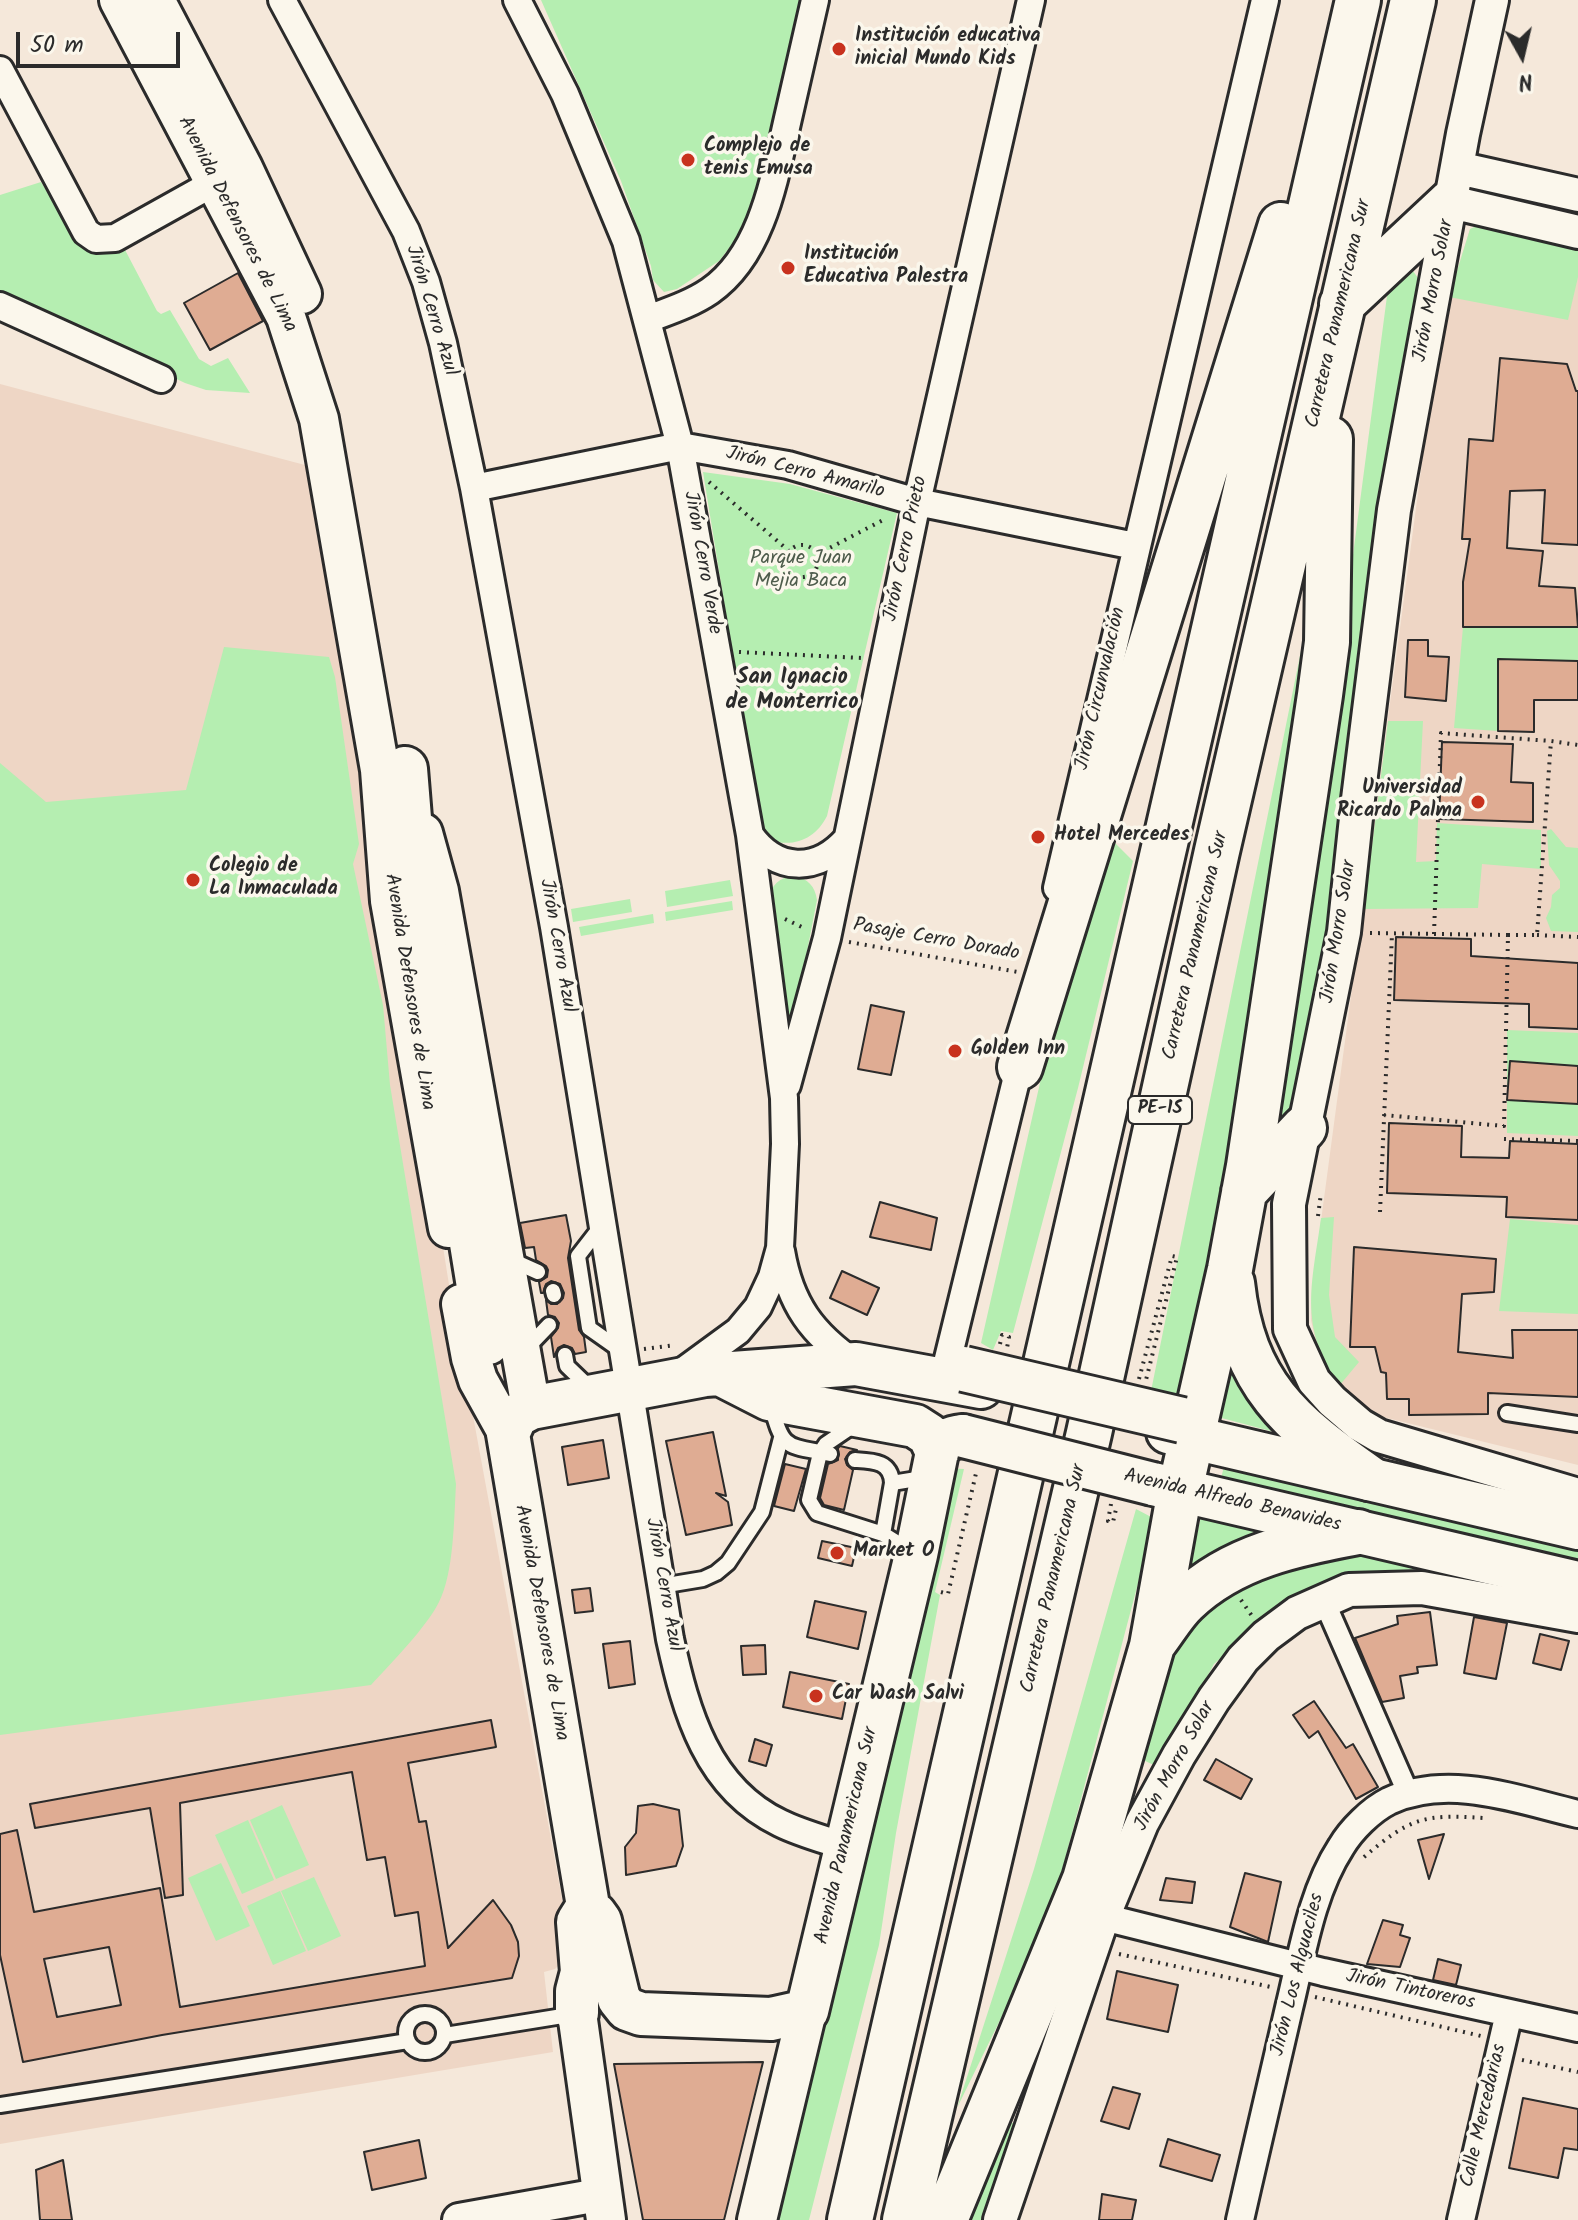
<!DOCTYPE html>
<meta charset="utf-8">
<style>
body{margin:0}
#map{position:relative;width:1578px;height:2220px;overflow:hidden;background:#f5e8da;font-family:Kalam,sans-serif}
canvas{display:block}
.north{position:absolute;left:1482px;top:16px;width:80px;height:80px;-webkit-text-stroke:6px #fbf7ec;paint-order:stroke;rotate:172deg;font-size:22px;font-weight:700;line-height:32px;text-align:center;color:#2b2b2b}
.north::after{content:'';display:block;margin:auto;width:28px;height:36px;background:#2b2b2b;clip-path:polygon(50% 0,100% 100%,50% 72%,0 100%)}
.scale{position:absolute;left:16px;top:32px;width:164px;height:36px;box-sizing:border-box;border:4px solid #2b2b2b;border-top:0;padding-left:10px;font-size:24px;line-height:28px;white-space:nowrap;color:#2b2b2b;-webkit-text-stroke:6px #fbf7ec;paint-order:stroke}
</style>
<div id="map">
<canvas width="1578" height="2220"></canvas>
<div class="north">N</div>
<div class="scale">50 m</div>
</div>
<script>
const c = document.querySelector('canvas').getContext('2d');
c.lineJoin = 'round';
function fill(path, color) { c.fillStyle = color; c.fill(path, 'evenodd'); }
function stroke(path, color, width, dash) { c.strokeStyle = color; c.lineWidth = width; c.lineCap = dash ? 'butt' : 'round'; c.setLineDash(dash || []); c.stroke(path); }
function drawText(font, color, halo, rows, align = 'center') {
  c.font = font + ' Kalam,sans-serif'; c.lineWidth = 7; c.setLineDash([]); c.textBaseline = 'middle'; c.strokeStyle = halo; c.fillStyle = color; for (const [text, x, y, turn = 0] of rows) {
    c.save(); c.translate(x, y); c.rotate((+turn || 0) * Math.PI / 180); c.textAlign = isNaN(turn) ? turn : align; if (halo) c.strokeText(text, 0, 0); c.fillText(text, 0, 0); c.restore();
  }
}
const built = new Path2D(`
 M1470,229l108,16v1220l-199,-49 -40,-30 -22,-39 -6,-27 1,-32 13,-97 99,-743 25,-151z
 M0,384l320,85 130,822 120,651 -7,19 -8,8 -11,3 9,80 -553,92z`);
const green = new Path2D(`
 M541,0h260l-30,140 -26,88 -26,33 -42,28 -13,3 -11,-12 -2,-14 -30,-85z
 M41,182l24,39 15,18 43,7 34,65 4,3 9,-4 29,49 12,7 17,-8 22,35 -44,-3 -21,-7 -185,-88v-100z
 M1475,184l103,24v14l-106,-25z
 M1483,223l95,22v32l-10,43 -119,-23 21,-68z
 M1410,267l11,15 -119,811 -25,41 110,-838z
 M703,472l87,12 107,29 -70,303c-10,20 -28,30 -50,26l-17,-18z
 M1463,627h115v34l-79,-2 -1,72 -44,-3z
 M1303,641l8,12 -68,433 -59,314 -33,-9z
 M224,647l105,10 6,20 24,167 -6,20 30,141 7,80 66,399c-2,34 -2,89 -17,118 -13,26 -48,61 -68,83l-371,50v-972l46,39 140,-12z
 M1388,721h35l-7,141 20,-1 1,-38 104,7v39l-59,-5 -4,44 -114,1z
 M1551,829l15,18 12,1v84l-27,-1 -5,-13 5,-11 1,-12 8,-7v-7l-11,-16 -2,-34z
 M1106,834l27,27 -55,227 -65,245 -12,-2 -8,19 -12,-7 71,-313z
 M795,876c13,3 20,10 22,24l-27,139 -21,-139c2,-15 10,-23 26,-24z
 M730,880l3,16 -66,11 -2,-16z
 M630,899l2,13 -59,10 -2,-13z
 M732,901l1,9 -67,11 -1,-9z
 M653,914l1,9 -73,13 -2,-9z
 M1507,1030l71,3v103l-71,-3z
 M1334,1217l-5,78 6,42 24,25 -20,24c-41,-60 -27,-102 -18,-168z
 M1510,1219l68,6v89l-79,-3z
 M1231,1336l62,101 -79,-21z
 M1226,1459l352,82v26l-358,-85z
 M945,1468l19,1 -29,123 5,3 -44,238 -17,112 -70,275h-41z
 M1136,1509l19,10 -106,401 -92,188 77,-239z
 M1201,1517l86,22 -102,48z
 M1319,1554l57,3 45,12 -65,4 -72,28 -70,63 -56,103 -17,-8 29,-100 24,-49 62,-36z
 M282,1805l27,60 -33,14 -26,-59z
 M248,1820l26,60 -32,14 -27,-59z
 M221,1863l29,63 -34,15 -28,-63z
 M314,1877l27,59 -33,15 -27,-60z
 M280,1891l26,60 -33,14 -26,-59z
 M998,2115l27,15 -28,90h-43z`);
const building = new Path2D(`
 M238,273l25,48 -53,29 -26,-47z
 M1500,358l67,6 9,27h2v154l-36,-2 3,-53 -35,1 -3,57 36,3 -4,35 36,2 3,39h-115v-45l7,-43h-8l7,-100 24,2z
 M1408,640h20v16l21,1 -3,44 -41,-4z
 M1498,659l80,2v39h-44v32l-36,-1z
 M1442,742l71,2 -2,38 22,1v39l-94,-3z
 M1396,937l75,2v17l107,7v66l-49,-2v-23l-135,-4z
 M871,1005l33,7 -13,63 -33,-6z
 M1510,1061l68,5v38l-71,-4z
 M1389,1123l73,3 -1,31 48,1 1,-17 68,3v76l-72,-3 1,-20 -120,-4z
 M880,1202l57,16 -6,32 -61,-13z
 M566,1215l5,26 -3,17 11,72 5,7 2,15 -11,2 -3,-6 -8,-3 -6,3 -4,9 -3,-20 7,-9 1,-5 -4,-6 -7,-2 -2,-15 5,4h6l6,-6 1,-5 -4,-9 -9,-3 -5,3 -3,9h-2l-2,-11 8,-5 1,-7 -2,-4 -10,-6 -2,-13 -9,1 -5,-25z
 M1354,1247l142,12 -2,33 -32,2 -4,58 55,6 -1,-28h66v67l-90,-4v21l-79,1v-16h-22l-1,-26 -5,-1 -6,-25h-25z
 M842,1271l37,17 -12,27 -37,-17z
 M713,1432l13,64 -10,-3 12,9 4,23 -46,10 -20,-94z
 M603,1440l6,38 -41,7 -6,-38z
 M840,1446l17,4 -7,2 -5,7 2,6 6,5 -9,40 -20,-5 -4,-7 8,-34 10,-4v-12z
 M785,1464l21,5 -12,42 -20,-5z
 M822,1541l34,7 -4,18 -34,-8z
 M590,1588l3,23 -18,2 -3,-23z
 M815,1601l51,11 -8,37 -51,-12z
 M1430,1612l7,53 -20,2 1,6 -18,3 4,22 -22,4 -27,-64 43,-14 -1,-8z
 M1474,1617l33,6 -11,56 -32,-6z
 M1540,1634l29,7 -8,29 -28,-7z
 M630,1641l5,43 -26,4 -6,-44z
 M765,1645l1,29 -23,1 -2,-29z
 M790,1672l59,12 -7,35 -59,-12z
 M1314,1701l32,47 7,-4 25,43 -22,12 -38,-68 -9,7 -16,-23z
 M491,1720l5,27 -88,16 11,59 7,-1 22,127 45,-48 18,25 7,17 1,14 -7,22 -350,57 -139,27 -23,-107v-121l17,-4 17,82 126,-24 20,119 245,-41 -7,-54 -23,4 -10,-59 -18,3 -15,-88 -172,31 3,92 -18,3 -15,-90 -115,20 -5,-24zM109,1947l12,58 -64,12 -13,-58z
 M755,1739l17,6 -6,21 -17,-5z
 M1216,1759l36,20 -11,20 -37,-19z
 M653,1804l26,6 4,36 -7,20 -50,9 -1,-28 11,-14 2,-27z
 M1444,1834l-15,45 -11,-39z
 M1245,1873l36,9 -13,60 -38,-15z
 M1166,1878l29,4 -3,21 -32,-3z
 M1383,1920l20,5 -3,10 10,3 -10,29 -33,-3z
 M1438,1959l23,6 -5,20 -23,-5z
 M1117,1971l61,14 -10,47 -61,-13z
 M763,2062l-39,158h-81l-29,-156z
 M1113,2087l27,7 -11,35 -28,-8z
 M1523,2098l55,11v41l-14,-2 -6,30 -49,-10z
 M1168,2139l52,16 -8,26 -52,-15z
 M419,2140l7,38 -54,12 -8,-38z
 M63,2160l9,60h-32l-4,-50z
 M1102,2194l34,6 -4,20h-33z`);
const path = new Path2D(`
 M709,482l80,69
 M786 561a16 16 0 1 1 32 0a16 16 0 1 1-32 0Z
 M816,555l69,-36
 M739,652l123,6
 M785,919l21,10
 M1370,933l138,2 -4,191 -120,-11
 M1434,934l7,-201 110,8
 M1508,935h29l14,-194 27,4
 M1537,935l41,2
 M849,942l169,30
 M1504,1139l74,2
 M1380,1212l12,-278
 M1318,1216l3,-23
 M1000,1344l2,-9 7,2 -2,11
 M644,1349l31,-4
 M1139,1379l33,-123 5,1 -31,123
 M1111,1504l-3,17 5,1 4,-17
 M941,1592l7,2 29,-125
 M1241,1600l11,16
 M1364,1857c46,-39 59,-43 119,-39
 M1119,1954l152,33
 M1315,1997l166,39
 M1522,2060l56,12`);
const service = new Path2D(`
 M602,1225l-24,31 11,72 34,24
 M509,1259l29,13
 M553,1291l1,4
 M527,1348l22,-23
 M565,1355l2,11 25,24
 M771,1405c12,45 14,40 59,49
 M1507,1413l71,11
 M854,1425l-28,19 -6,9 -11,47 8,13 66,21
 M855,1460c18,1 36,1 37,23
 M912,1552l-29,-18 9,-51 37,-6
 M661,1586l42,-7 13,-6 12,-10 34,-51 19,-74
 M406 2033a19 19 0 1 1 38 0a19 19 0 1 1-38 0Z
 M445,2035l130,-21
 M0,2105l408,-64`);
const pedestrian = new Path2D(`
 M1324,1601l85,194`);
const minor = new Path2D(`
 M282,0l124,231 20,51 17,61 31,145 80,439 116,712c16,73 37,149 110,184 20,10 43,16 64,23
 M517,0l48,94 61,147 54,205 70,389 34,263 1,46 -5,104 -8,29 -14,30 -20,24 -56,41
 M0,70l86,162 10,7 19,-1 113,-63
 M0,306l161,73
 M648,319c21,-8 43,-15 62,-28 54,-38 65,-117 79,-177 9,-38 17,-76 26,-114
 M474,488l206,-42 108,19 129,37 218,44
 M750,835c26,37 67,38 97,4
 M1057,888l208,-888
 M787,1085l40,-147 90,-436 114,-502
 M781,1251c9,53 31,83 75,113
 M943,1379l79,-323
 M1103,1917l220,55 255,56
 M1240,2220c16,-71 33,-142 49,-212 13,-53 22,-115 52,-161 10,-17 30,-37 48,-46 60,-28 129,-1 189,13
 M1461,2220l48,-207`);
const tertiary = new Path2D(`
 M1492,0l-29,134 -69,376 -36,289 -14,133 -55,272 1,125 24,52 18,20 28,24 19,11 199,59
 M1458,168l120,27
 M1451,202l127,30
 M459,2220l145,-26
 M1000,2220l103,-303 39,-94 37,-68 35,-56 29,-40 23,-23 31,-23 52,-23 73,-2 156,28`);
const secondary = new Path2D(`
 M119,0l167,317 33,102 61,351 10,131 58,327
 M155,0l88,168 59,126
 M423,833l16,58 92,517
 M461,1304l10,54 7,22 30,54
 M577,2013l29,207
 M757,2220l50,-209`);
const primary = new Path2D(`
 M724,1376l45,23 146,27 14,9 8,17
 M1168,1432l410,96
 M1153,1484l425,99
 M595,1914l5,7 19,78 8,10 14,5 130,5 36,-8 109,-456 21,-103c7,-11 13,-15 26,-16
 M577,2013v-22l5,-19 -4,-50 10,-16 -80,-472 8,-18 15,-8 174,-33 151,-11 125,23`);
const motorway = new Path2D(`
 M1342,304l109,-102
 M405,769l10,123 73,450
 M1020,1067l261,-842
 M1244,1192l60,-64
 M1232,1283c11,101 58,140 137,195
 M1155,1641c10,-13 19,-29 31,-40 47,-45 109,-57 172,-69
 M850,2220l508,-2220
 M905,2220l184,-787 128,-582 196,-851
 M945,2220l140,-341 67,-233 28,-156 50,-221 19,-103 71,-471 7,-53 3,-203`);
const primaryBridge = new Path2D(`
 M963,1436l190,48`);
const motorwayBridge = new Path2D(`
 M964,1369l218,51`);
const markers = [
 [839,49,8,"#c8321e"],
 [688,160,8,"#c8321e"],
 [788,268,8,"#c8321e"],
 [1478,802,8,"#c8321e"],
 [1038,837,8,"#c8321e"],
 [193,880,8,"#c8321e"],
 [955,1051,8,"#c8321e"],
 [837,1553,8,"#c8321e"],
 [816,1696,8,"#c8321e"]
];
const shields = [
 [1160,1110,64]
];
const shieldNames = [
 ["PE-1S",1160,1110]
];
const poiNames = [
 ["Institución educativa",855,38],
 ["inicial Mundo Kids",855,61],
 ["Complejo de",704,148],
 ["tenis Emusa",704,171],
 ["Institución",804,256],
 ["Educativa Palestra",804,279],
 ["Universidad",1462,790,"right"],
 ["Ricardo Palma",1462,813,"right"],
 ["Hotel Mercedes",1054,837],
 ["Colegio de",209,868],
 ["La Inmaculada",209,891],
 ["Golden Inn",971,1051],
 ["Market O",853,1553],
 ["Car Wash Salvi",832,1696]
];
const streetNames = [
 ["Avenida Defensores de Lima",236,225,63],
 ["Jirón Morro Solar",1435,291,-79],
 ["Jirón Cerro Azul",430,311,73],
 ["Carretera Panamericana Sur",1340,314,-77],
 ["Jirón Cerro Amarilo",805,474,14],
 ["Jirón Cerro Prieto",907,549,-78],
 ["Jirón Cerro Verde",701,563,80],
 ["Jirón Circunvalación",1102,689,-77],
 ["Jirón Morro Solar",1340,932,-81],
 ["Pasaje Cerro Dorado",936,941,10],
 ["Jirón Cerro Azul",556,946,80],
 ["Carretera Panamericana Sur",1197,946,-77],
 ["Avenida Defensores de Lima",408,992,81],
 ["Avenida Alfredo Benavides",1232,1502,13],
 ["Carretera Panamericana Sur",1055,1579,-77],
 ["Jirón Cerro Azul",662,1585,80],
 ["Avenida Defensores de Lima",540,1623,80],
 ["Jirón Morro Solar",1176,1767,-61],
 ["Avenida Panamericana Sur",848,1836,-77],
 ["Jirón Los Alguaciles",1299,1975,-76],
 ["Jirón Tintoreros",1410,1991,12],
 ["Calle Mercedarias",1485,2116,-77]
];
const parkNames = [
 ["Parque Juan",801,560],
 ["Mejia Baca",801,583]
];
const neighbourhoodNames = [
 ["San Ignacio",792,679],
 ["de Monterrico",792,704]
];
fill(built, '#eed6c5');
fill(green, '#b5eeb1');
fill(building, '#dfac93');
stroke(building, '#2b2b2b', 2);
stroke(service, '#2b2b2b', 20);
stroke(pedestrian, '#2b2b2b', 26);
stroke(minor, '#2b2b2b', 32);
stroke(tertiary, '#2b2b2b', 38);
stroke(secondary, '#2b2b2b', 44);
stroke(primary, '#2b2b2b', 48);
stroke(motorway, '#2b2b2b', 50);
stroke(path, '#2b2b2b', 4, [2, 6]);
stroke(service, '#fbf7ec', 14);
stroke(pedestrian, '#fbf7ec', 20);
stroke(minor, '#fbf7ec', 26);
stroke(tertiary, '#fbf7ec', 32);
stroke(secondary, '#fbf7ec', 38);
stroke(primary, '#fbf7ec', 42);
stroke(motorway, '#fbf7ec', 44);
stroke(primaryBridge, '#2b2b2b', 48, []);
stroke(motorwayBridge, '#2b2b2b', 50, []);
stroke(primaryBridge, '#fbf7ec', 42);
stroke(motorwayBridge, '#fbf7ec', 44);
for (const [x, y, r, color] of markers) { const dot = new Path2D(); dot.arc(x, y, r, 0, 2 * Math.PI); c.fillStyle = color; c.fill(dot); stroke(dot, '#fbf7ec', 3); }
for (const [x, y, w] of shields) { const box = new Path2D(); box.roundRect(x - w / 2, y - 14, w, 28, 6); c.fillStyle = '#fbf7ec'; c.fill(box); stroke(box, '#2b2b2b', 2); }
drawText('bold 18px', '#2b2b2b', null, shieldNames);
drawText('bold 20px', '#2b2b2b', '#fbf7ec', poiNames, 'left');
drawText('20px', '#2b2b2b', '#fbf7ec', streetNames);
drawText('20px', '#4e5c4c', '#fbf7ec', parkNames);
drawText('bold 22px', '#2b2b2b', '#fbf7ec', neighbourhoodNames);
</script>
